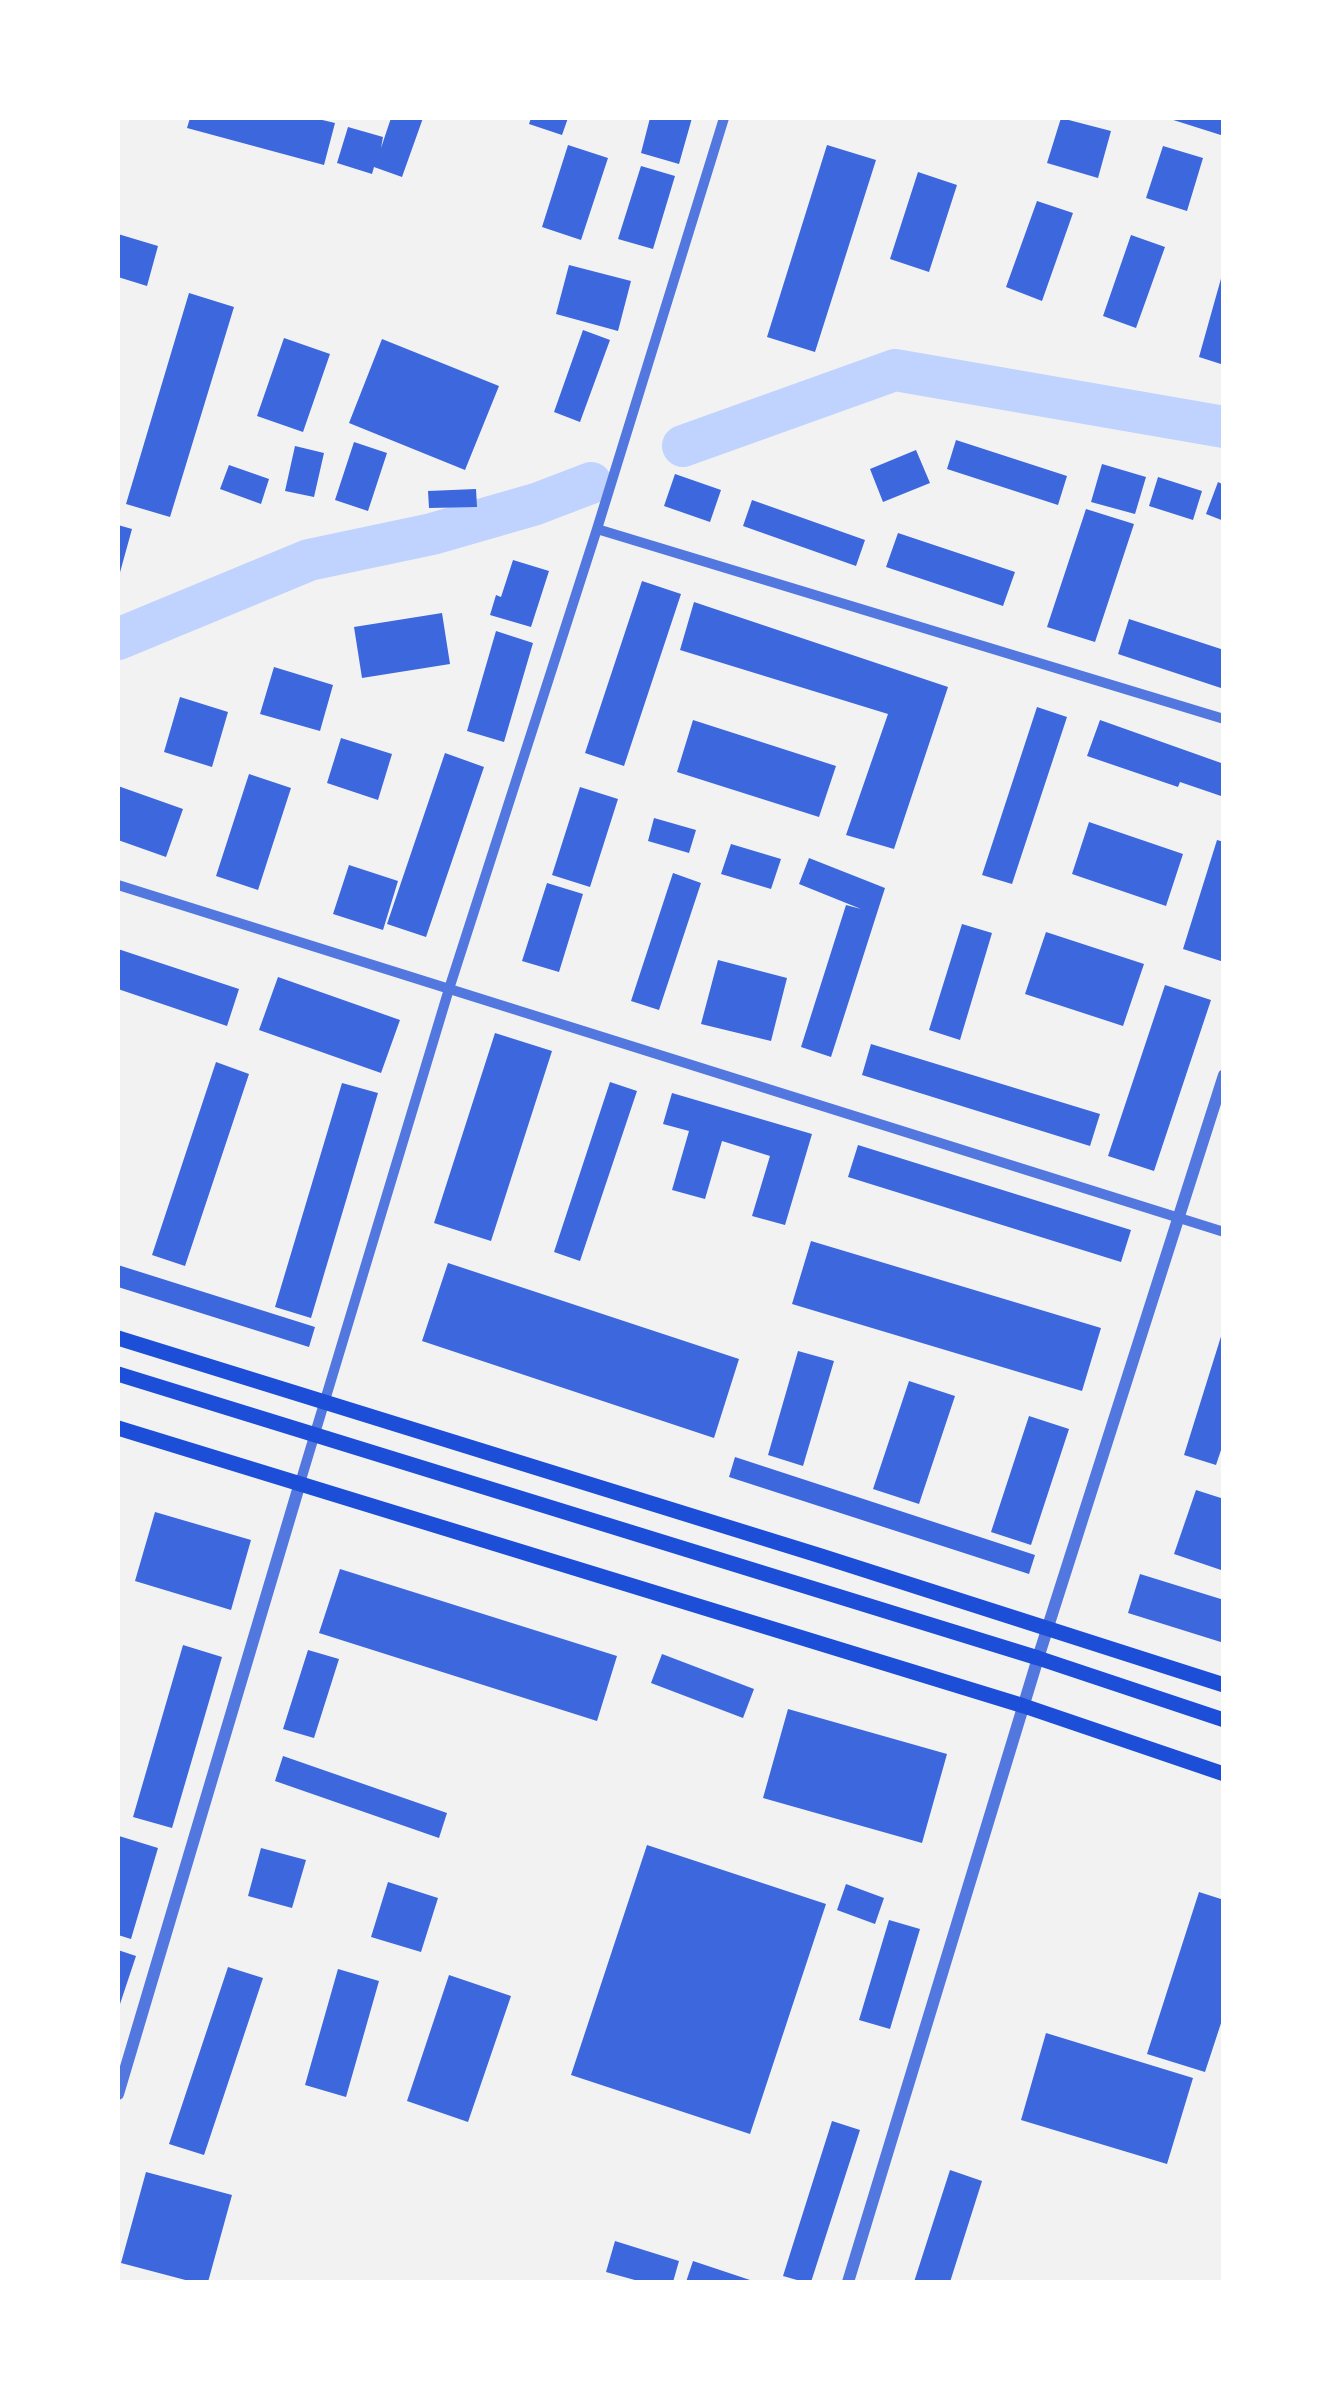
<!DOCTYPE html>
<style>
body{margin:0}
#map{position:relative;width:1341px;height:2400px;overflow:hidden;background:#f2f2f2;font-family:Poppins,sans-serif}
canvas{display:block}
.frame{position:absolute;inset:0;border:120px solid #fff;pointer-events:none}
</style>
<div id="map">
<canvas width="1341" height="2400"></canvas>
<div class="frame"></div>
</div>
<script>
const c = document.querySelector('canvas').getContext('2d');
c.lineJoin = 'round';
function stroke(path, color, width, dash) { c.strokeStyle = color; c.lineWidth = width; c.lineCap = dash ? 'butt' : 'round'; c.setLineDash(dash || []); c.stroke(path); }
function fill(path, color) { c.fillStyle = color; c.fill(path, 'evenodd'); }
const river = new Path2D(`
 M683,446l212,-76 329,57
 M118,639l191,-79 123,-26 104,-30 55,-21`);
const building = new Path2D(`
 M190,118h124l21,5 -11,42 -137,-37z
 M391,118h32l-21,59 -28,-10 -2,7 -35,-11 11,-36 35,10 -2,11z
 M531,118h37l-6,17 -33,-11z
 M650,118h42l-13,46 -38,-11z
 M1061,118l50,13 -13,47 -51,-15z
 M1167,118h57v18z
 M568,145l40,13 -27,82 -39,-13z
 M827,145l49,15 -61,192 -48,-15z
 M1163,146l40,12 -16,53 -41,-13z
 M641,166l34,10 -22,73 -35,-10z
 M918,172l39,13 -28,87 -39,-13z
 M1037,201l36,12 -31,88 -36,-14z
 M118,234l40,12 -11,40 -29,-9z
 M1131,235l34,12 -29,81 -33,-12z
 M569,265l62,16 -13,50 -62,-17z
 M1222,275h2v90l-25,-8z
 M189,293l45,14 -64,210 -44,-13z
 M583,330l27,10 -30,82 -26,-10z
 M284,338l46,16 -27,78 -46,-16z
 M382,339l117,47 -34,84 -116,-47z
 M956,440l111,36 -9,29 -111,-36z
 M354,442l33,11 -19,58 -33,-11z
 M295,446l29,7 -10,44 -29,-6z
 M916,450l14,33 -47,19 -13,-33z
 M1102,464l44,13 -11,37 -44,-12z
 M229,465l40,14 -8,25 -41,-15z
 M675,474l46,16 -11,32 -46,-16z
 M1158,477l44,14 -9,29 -44,-14z
 M1218,482l6,3v36l-18,-7z
 M476,489l1,18 -48,1 -1,-17z
 M752,500l113,40 -9,26 -113,-40z
 M1086,509l48,15 -39,118 -48,-15z
 M118,525l14,4 -13,47h-1z
 M898,533l117,39 -12,34 -117,-39z
 M513,560l36,11 -18,56 -41,-12 6,-20 5,2z
 M642,581l39,13 -57,172 -39,-13z
 M694,602l254,85 -54,162 -48,-14 42,-121 -208,-64z
 M442,613l8,51 -88,14 -8,-51z
 M1129,619l95,31v39l-106,-35z
 M496,631l37,12 -29,99 -37,-11z
 M274,667l59,18 -13,46 -60,-17z
 M180,697l48,15 -16,55 -48,-15z
 M1037,707l30,10 -55,167 -30,-9z
 M693,720l143,46 -17,51 -142,-45z
 M1100,720l124,44v33l-44,-15 -2,5 -91,-31z
 M341,738l51,16 -14,46 -51,-17z
 M445,753l39,14 -58,170 -39,-13z
 M249,774l42,14 -33,102 -42,-14z
 M118,786l65,23 -17,48 -48,-17z
 M580,787l38,12 -28,88 -38,-12z
 M654,818l42,12 -7,23 -41,-12z
 M1089,822l94,32 -17,52 -94,-32z
 M1217,840l7,2v120l-41,-13z
 M731,844l50,15 -10,30 -50,-15z
 M809,858l76,30 -54,169 -30,-10 45,-142 15,4 -62,-25z
 M349,865l49,16 -15,49 -50,-16z
 M673,873l28,10 -42,127 -28,-9z
 M547,883l36,11 -24,78 -37,-11z
 M962,924l30,9 -32,107 -31,-10z
 M1046,932l98,32 -21,62 -98,-32z
 M118,949l121,40 -12,37 -109,-37z
 M718,960l69,18 -16,63 -70,-17z
 M278,977l122,43 -19,53 -122,-43z
 M1165,985l46,15 -57,171 -46,-15z
 M495,1033l57,18 -61,190 -57,-18z
 M871,1044l229,70 -10,32 -228,-71z
 M216,1062l33,12 -64,192 -33,-11z
 M610,1082l27,9 -57,170 -26,-9z
 M342,1083l36,10 -67,225 -36,-11z
 M672,1093l140,41 -27,91 -33,-9 18,-60 -48,-15 -17,58 -33,-9 17,-59 -26,-7z
 M858,1145l273,85 -10,32 -273,-85z
 M811,1241l290,87 -19,63 -290,-87z
 M448,1263l291,96 -25,79 -292,-97z
 M118,1265l197,62 -6,20 -191,-60z
 M1223,1330l1,111 -8,24 -32,-10z
 M798,1351l36,10 -31,105 -35,-11z
 M909,1381l46,15 -36,108 -46,-15z
 M1029,1416l40,13 -38,116 -40,-13z
 M735,1457l300,98 -6,19 -300,-97z
 M1196,1490l28,9v72l-50,-17z
 M155,1512l96,28 -20,70 -96,-29z
 M340,1569l277,87 -20,65 -278,-88z
 M1140,1574l84,26v43l-96,-30z
 M183,1645l39,12 -50,171 -39,-11z
 M308,1650l31,9 -25,79 -31,-9z
 M662,1654l92,35 -11,29 -92,-35z
 M788,1709l159,45 -25,89 -159,-45z
 M283,1756l164,57 -8,25 -164,-57z
 M119,1836l39,12 -27,91 -13,-4z
 M647,1845l179,59 -76,230 -179,-59z
 M261,1848l45,12 -14,48 -44,-12z
 M388,1882l50,16 -17,54 -50,-15z
 M846,1884l38,14 -9,26 -38,-14z
 M1199,1892l25,8v114l-19,58 -58,-18z
 M889,1920l31,9 -30,100 -31,-9z
 M118,1950l18,6 -18,54z
 M228,1967l35,11 -59,177 -35,-11z
 M338,1969l41,12 -33,116 -41,-12z
 M449,1975l62,21 -43,126 -61,-21z
 M1046,2033l147,45 -26,86 -146,-44z
 M832,2121l28,9 -49,152h-7l-21,-6z
 M950,2170l32,11 -32,101h-36z
 M146,2172l86,23 -24,87h-15l-72,-19z
 M615,2241l64,20 -6,21h-31l-36,-10z
 M693,2261l63,21h-70z`);
const minor = new Path2D(`
 M597,529l627,190
 M118,885l1106,347
 M300,1483l149,-494 148,-460 127,-411`);
const tertiary = new Path2D(`
 M118,2094l182,-611
 M848,2282l190,-624 186,-583`);
const primary = new Path2D(`
 M118,1338l703,218 403,129
 M118,1374l920,284 186,62
 M118,1428l906,278 200,68`);
stroke(river, '#bfd3fe', 42);
fill(building, '#3d67dc');
stroke(minor, '#5277de', 10);
stroke(tertiary, '#5277de', 12);
stroke(primary, '#1d4ed8', 15);
</script>
